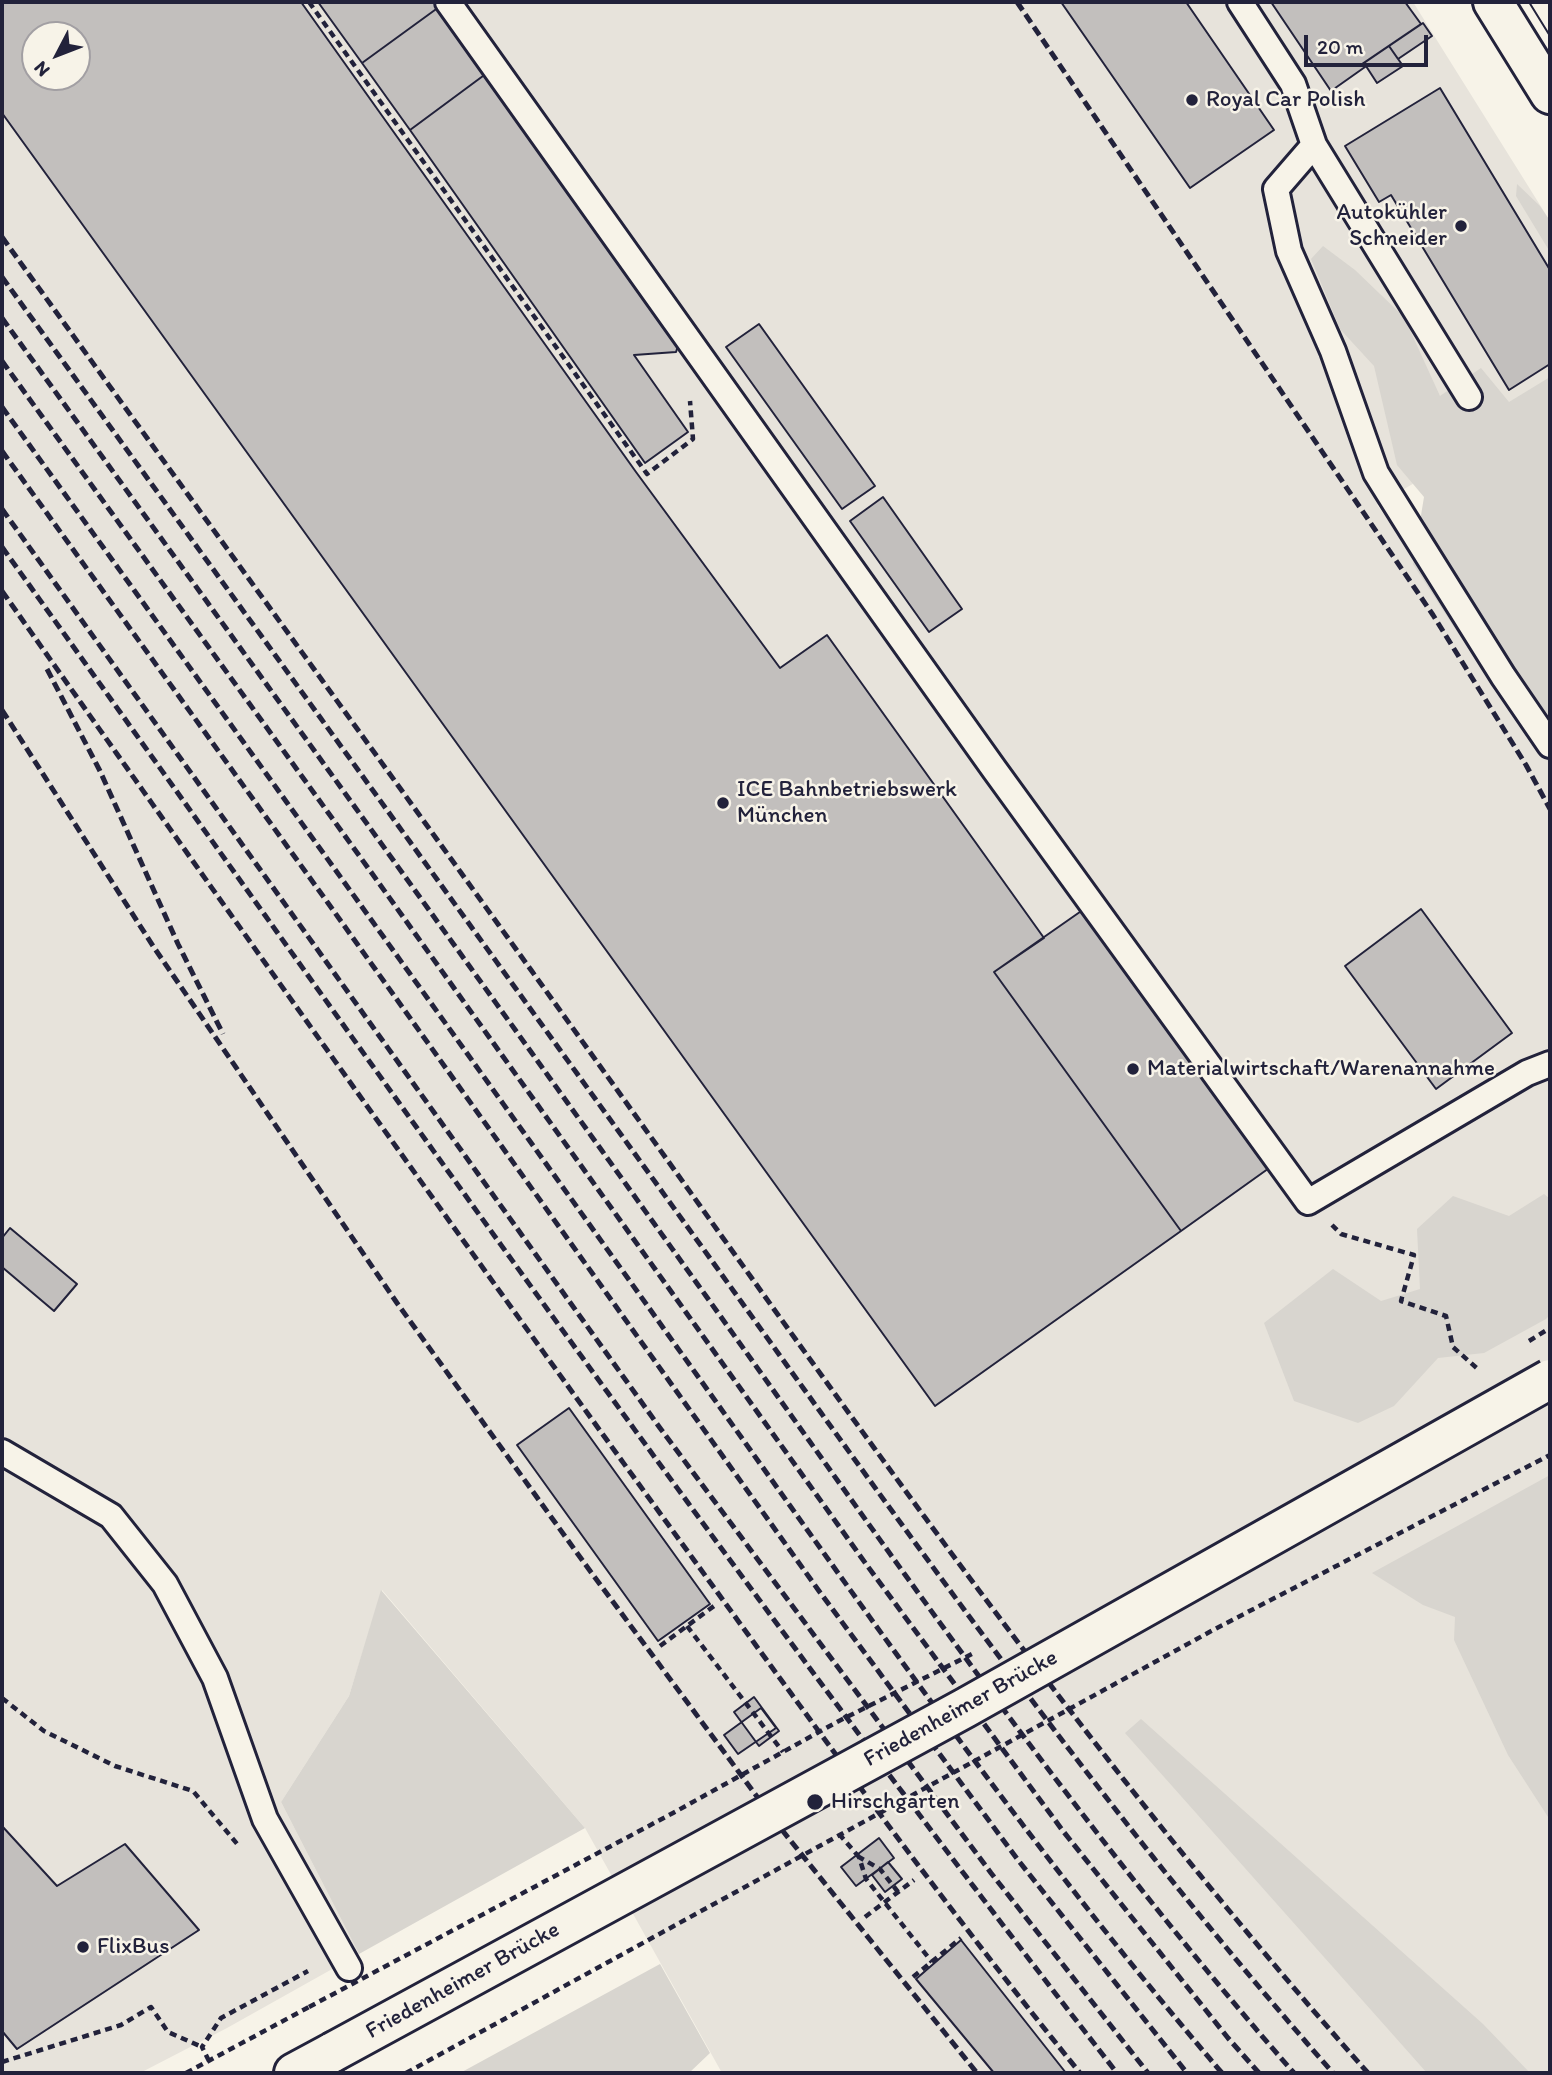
<!DOCTYPE html>
<meta charset="utf-8">
<style>
body{margin:0}
#map{position:relative;width:1552px;height:2075px;overflow:hidden;background:#f7f3e8;font-family:Itim,sans-serif}
canvas{display:block}
.frame{position:absolute;inset:0;border:4px solid #22223b;pointer-events:none}
.north{position:absolute;left:21px;top:21px;width:70px;height:70px;box-sizing:border-box;background:#f7f3e8;border:2px solid #a29fa3;border-radius:50%;rotate:228deg;font-size:19px;font-weight:700;line-height:28px;text-align:center;color:#22223b}
.north::after{content:'';display:block;margin:auto;width:24px;height:32px;background:#22223b;clip-path:polygon(50% 0,100% 100%,50% 72%,0 100%)}
.scale{position:absolute;left:1304px;top:35px;width:124px;height:32px;box-sizing:border-box;border:4px solid #22223b;border-top:0;padding-left:9px;font-size:21px;line-height:24px;white-space:nowrap;color:#22223b;-webkit-text-stroke:5px #f7f3e8;paint-order:stroke}
</style>
<div id="map">
<canvas width="1552" height="2075"></canvas>
<div class="frame"></div>
<div class="north">N</div>
<div class="scale">20 m</div>
</div>
<script>
const c = document.querySelector('canvas').getContext('2d');
c.lineJoin = 'round';
function fill(path, color) { c.fillStyle = color; c.fill(path, 'evenodd'); }
function stroke(path, color, width, dash) { c.strokeStyle = color; c.lineWidth = width; c.lineCap = dash ? 'butt' : 'round'; c.setLineDash(dash || []); c.stroke(path); }
function drawText(font, color, halo, rows, align = 'center') {
  c.font = font + ' Itim,sans-serif'; c.lineWidth = 5; c.setLineDash([]); c.textBaseline = 'middle'; c.strokeStyle = halo; c.fillStyle = color; for (const [text, x, y, turn = 0] of rows) {
    c.save(); c.translate(x, y); c.rotate((+turn || 0) * Math.PI / 180); c.textAlign = isNaN(turn) ? turn : align; if (halo) c.strokeText(text, 0, 0); c.fillText(text, 0, 0); c.restore();
  }
}
const built = new Path2D(`
 M2,2h1411l137,219v182l-173,102 173,234v1334h-828l-137,-245 -203,-238 -33,106 -68,106 78,152 -132,74 -87,45h-138zM35,35h42v42h-42z`);
const green = new Path2D(`
 M1517,184l23,22 10,15v31l-34,-56z
 M1323,246l32,24 49,47 36,79 41,-28 28,34 41,-25v387l-57,-77 -80,-123 11,-67 -27,-32 -23,-99 -34,-37 -29,-70z
 M1544,1194l6,5v116l-4,4 -62,34 -46,5 -44,48 -36,17 -64,-22 -30,-78 69,-54 48,32 39,-12 -3,-60 36,-33 56,20z
 M1550,1475v345l-42,-65 -54,-115 1,-23 -32,-12 -51,-32z
 M381,1590l204,238 -226,126 -78,-152 68,-106z
 M1141,1719l342,305 47,49h-103l-302,-340z
 M660,1964l50,89 -21,20h-229z`);
const building = new Path2D(`
 M2,2h299l335,470 144,196 47,-33 217,303 -50,34 187,259 -246,175 -933,-1293zM35,35h42v42h-42z
 M318,2h117l4,5 -77,56z
 M1061,2h125l88,128 -84,58z
 M1271,2h134l16,22 -59,40 3,3 -34,24z
 M439,7l48,66 -77,57 -48,-67z
 M1423,23l9,13 -34,23 -9,-13z
 M1389,46l14,20 -26,17 -13,-20z
 M487,73l193,267 -4,12 -42,3 54,77 -43,31 -235,-333z
 M1440,88l110,182v94l-41,26 -118,-195 -12,7 -34,-56z
 M759,324l116,162 -33,23 -116,-162z
 M883,497l79,112 -33,23 -79,-111z
 M1087,907l185,259 -91,65 -187,-259z
 M1421,909l91,124 -76,56 -91,-123z
 M10,1228l67,56 -23,27 -52,-44v-29z
 M569,1408l141,196 -52,37 -141,-196z
 M754,1697l25,34 -20,15 -25,-34z
 M761,1708l15,20 -38,26 -14,-19z
 M2,1826l55,60 68,-42 74,86 -182,119 -15,-18z
 M879,1838l15,20 -38,28 -15,-19z
 M888,1862l14,17 -17,13 -13,-17z
 M961,1940l105,133h-72l-78,-94z`);
const path = new Path2D(`
 M309,2l338,472 46,-35 -3,-38
 M1332,1225l9,9 73,21 -13,46 45,15 7,31 27,24
 M687,1626l96,126
 M660,1646l54,-40
 M2,1698l42,33 71,35 78,25 45,54
 M839,1834l20,23
 M898,1892l-18,-23 -21,-12 7,22 66,83
 M865,1917l49,-37
 M913,1977l48,-39
 M209,2061l-7,-14 19,-29 87,-47
 M2,2062l119,-37 30,-18 17,25 34,15
 M186,2073l123,-66`);
const service = new Path2D(`
 M448,2l546,767 314,433 219,-129 23,-9
 M1240,2l53,82 21,61 155,252
 M1314,145l-38,44 13,62 44,100 43,122 127,203 47,69
 M2,1452l109,64 54,68 50,94 50,141 84,149`);
const secondary = new Path2D(`
 M294,2073l39,-21`);
const primary = new Path2D(`
 M1493,2l57,92`);
const tram = new Path2D(`
 M1529,2l21,34`);
const rail = new Path2D(`
 M1017,2l416,613 93,150 24,44
 M2,237c222,308 445,615 666,924 223,312 445,625 700,912
 M2,277c237,328 474,656 710,984 199,277 396,556 621,812
 M2,318c235,325 470,651 704,978 189,264 374,533 588,777
 M2,361l369,511 495,692 197,267 165,207 31,35
 M2,407c225,312 449,623 672,936 177,247 350,499 548,730
 M2,451l326,452 491,688 199,269 169,213
 M2,509l658,919 331,445 157,200
 M2,547c367,512 728,1029 1115,1526
 M2,591c205,291 411,581 620,870 150,206 298,414 458,612
 M47,669l53,102 78,173 45,90
 M2,710l151,236 244,357 188,261 193,261 199,248`);
const pathBridge = new Path2D(`
 M1529,1341l21,-13
 M309,2007l364,-194 164,-91 135,-68
 M406,2073l809,-444 335,-174`);
const secondaryBridge = new Path2D(`
 M333,2052l632,-344 585,-329`);
const markers = [
 [1192,100,7,"#22223b"],
 [1461,226,7,"#22223b"],
 [723,803,7,"#22223b"],
 [1133,1069,7,"#22223b"],
 [815,1802,9,"#22223b"],
 [83,1947,7,"#22223b"]
];
const poiNames = [
 ["Royal Car Polish",1206,100],
 ["Autokühler",1447,213,"right"],
 ["Schneider",1447,239,"right"],
 ["ICE Bahnbetriebswerk",737,790],
 ["München",737,816],
 ["Materialwirtschaft/Warenannahme",1147,1069],
 ["Hirschgarten",831,1802],
 ["FlixBus",97,1947]
];
const streetNames = [
 ["Friedenheimer Brücke",961,1709,-29],
 ["Friedenheimer Brücke",463,1981,-29]
];
fill(built, '#e7e3db');
fill(green, '#d8d5cf');
fill(building, '#c2bfbd');
stroke(building, '#22223b', 2);
stroke(service, '#22223b', 30);
stroke(secondary, '#22223b', 44);
stroke(primary, '#22223b', 44);
stroke(path, '#22223b', 4.5, [7, 5]);
stroke(service, '#f7f3e8', 24);
stroke(secondary, '#f7f3e8', 38);
stroke(primary, '#f7f3e8', 38);
stroke(tram, '#22223b', 2);
stroke(rail, '#22223b', 5, [10, 5]);
stroke(secondaryBridge, '#22223b', 44, []);
stroke(pathBridge, '#22223b', 4.5, [7, 5]);
stroke(secondaryBridge, '#f7f3e8', 38);
for (const [x, y, r, color] of markers) { const dot = new Path2D(); dot.arc(x, y, r, 0, 2 * Math.PI); c.fillStyle = color; c.fill(dot); stroke(dot, '#f7f3e8', 2.5); }
drawText('23px', '#22223b', '#f7f3e8', poiNames, 'left');
drawText('23px', '#22223b', '#f7f3e8', streetNames);
</script>
